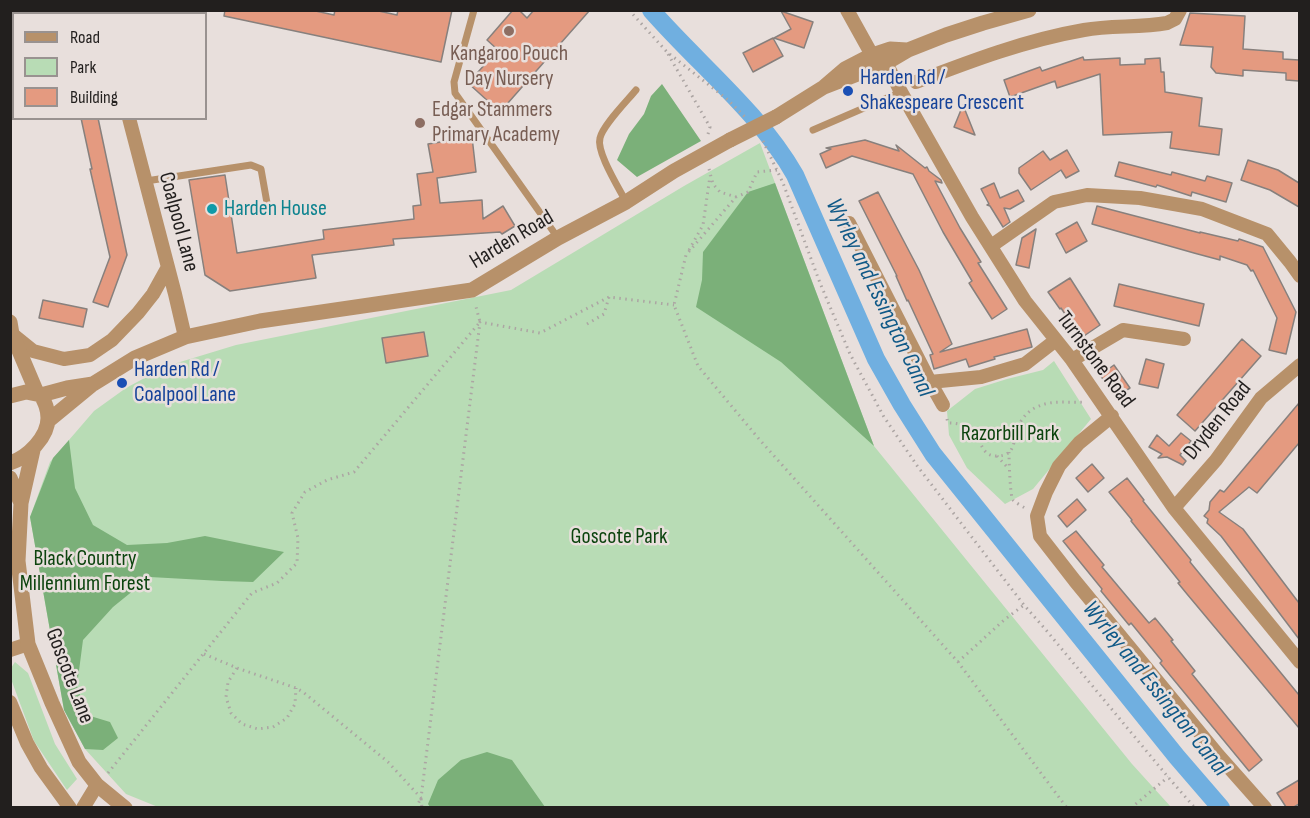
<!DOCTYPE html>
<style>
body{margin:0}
#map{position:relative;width:1310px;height:818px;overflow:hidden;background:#e8dfdc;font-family:"Sofia Sans Condensed",sans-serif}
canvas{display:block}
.frame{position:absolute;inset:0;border:12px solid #221f1e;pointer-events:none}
.legend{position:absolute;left:12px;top:12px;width:195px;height:108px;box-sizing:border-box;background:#e8dfdc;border:2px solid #999290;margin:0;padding:8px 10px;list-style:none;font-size:18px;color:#221f1e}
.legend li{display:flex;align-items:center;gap:12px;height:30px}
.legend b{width:30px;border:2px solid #999290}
</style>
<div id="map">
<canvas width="1310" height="818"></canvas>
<div class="frame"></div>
<ul class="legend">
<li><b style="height:8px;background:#b7916a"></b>Road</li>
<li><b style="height:16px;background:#b8dcb5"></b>Park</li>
<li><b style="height:16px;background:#e49a80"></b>Building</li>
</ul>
</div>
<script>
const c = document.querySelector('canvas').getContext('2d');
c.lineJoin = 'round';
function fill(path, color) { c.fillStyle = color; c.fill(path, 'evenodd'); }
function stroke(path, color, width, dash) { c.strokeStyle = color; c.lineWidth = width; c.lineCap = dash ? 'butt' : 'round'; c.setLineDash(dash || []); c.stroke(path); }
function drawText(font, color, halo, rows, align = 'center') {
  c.font = font + ' "Sofia Sans Condensed",sans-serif'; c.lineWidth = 5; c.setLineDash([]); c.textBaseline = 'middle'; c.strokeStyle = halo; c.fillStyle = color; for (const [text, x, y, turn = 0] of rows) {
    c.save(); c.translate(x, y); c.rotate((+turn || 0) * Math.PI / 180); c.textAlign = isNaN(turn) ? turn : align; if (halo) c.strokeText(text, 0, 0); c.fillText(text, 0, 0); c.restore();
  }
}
const green = new Path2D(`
 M760,143l114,303 258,318 39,43h-1013l-32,-13 -41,-45 -21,-39 -34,-193 20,-55 44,-51 32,-23 41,-22 69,-21 275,-55 173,-104z
 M1054,361l37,58 -58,70 -28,15 -38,-36 -18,-33 -2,-24 28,-22 32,-10 36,-9z
 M15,662l13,11 27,71 22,35 -10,11 -33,-49 -23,-62v-11z`);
const forest = new Path2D(`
 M662,84l39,57 -64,36 -20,-17 12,-26 15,-20 7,-18z
 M775,183l99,263 -93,-84 -85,-55 6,-27 1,-28 45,-60z
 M69,440l6,48 18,37 34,20 40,-2 38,-7 79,16 -31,30 -31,-1 -72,-4 -37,30 -30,33 -6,46 10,29 23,7 8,16 -15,12 -18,-1 -21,-39 -34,-193 23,-59z
 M487,752l25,8 33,47h-115l-2,-3 10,-24 23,-20z`);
const canal = new Path2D(`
 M651,10c48,55 108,102 144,165l81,184 26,46 31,49 244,303 44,51`);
const building = new Path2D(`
 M225,10h86l23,5 1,-5h39l23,5 1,-5h54l-11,52 -217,-46z
 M513,10h6l8,8 7,-8h56l-90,102 -32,-29 30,-33 -11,-10z
 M781,11l32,11 -9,26 -30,-10 17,-9z
 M1190,13l55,3 -2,33 40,3v7l16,1v21l-13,-1v-7l-43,-3v6l-27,-3 -5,-6 2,-20 -33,-2z
 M773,38l10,18 -30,16 -10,-19z
 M1083,57l1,3 36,-2v7l25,-1v-5l15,-1 1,14h3l1,20 37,6 -3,28 23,3 -3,26 -49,-7 2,-16 -69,3 -3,-61 -43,14 -2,-7 -45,16 -6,-17 36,-13 2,4z
 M963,105l12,30 -21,-8z
 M81,118h17l29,137 -19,52 -15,-5 17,-45 -20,-88h2z
 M472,137l4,35 -39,6 3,25 42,-3 1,19 20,-13 12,20 -13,8 -2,-2 -107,7 1,6 -82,10 4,23 -86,13 -25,-16 -16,-95 36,-5 12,78 87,-14 -1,-9 91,-11 -1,-13 8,-1 -4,-31 16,-2 -5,-28z
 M865,140l34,11 -3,-6 29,23 2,-1 2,4 12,9 1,3 -7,-2 25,47 21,34 -3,1 29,46 -15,10 -23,-36 3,-2 -29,-49 -30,-58 -61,-18 -26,12 -6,-14 11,-5 -5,-1z
 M1067,150l12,21 -13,7 -5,-8 -30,20 -12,-17v-5l24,-17 7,9z
 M1248,160l30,10 21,13v24l-29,-17 -29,-10z
 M1119,162l52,13 1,-3 33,9 2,-5 25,7 -6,19 -34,-10 -1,4 -34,-11 -1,2 -41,-11z
 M994,183l6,15 18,-8 6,11 -14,8 -6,-1 6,14 -7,5 -13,-21 -3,-1 2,-1 -8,-15z
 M878,192l41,78 33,74 -12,8 87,-23 5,18 -38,10 1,2 -26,8 -3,-8 -32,10 -4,-14 3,-1 -25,-54 -1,1 -11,-25h1l-38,-75z
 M1097,206l103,27v-1l38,9 1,-2 24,8 33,65 -10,42 -17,-4 8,-32 -24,-48 -2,1 -4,-6 -27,-9v4l-26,-7 -102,-29z
 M1077,222l10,19 -21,12 -10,-19z
 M1036,229l-7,39 -13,-3 6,-27z
 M1070,278l30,47 -19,13 -20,-30 -1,1 -12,-17z
 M1119,284l85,20 -5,22 -85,-20z
 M43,300l44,9 -4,18 -44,-9z
 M424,332l4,24 -42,7 -4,-25z
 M1242,339l19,17 -66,75 -18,-16z
 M1146,359l18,5 -6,24 -19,-4z
 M1114,365l16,23 -14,9 -16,-22z
 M1299,403v40l-42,50 -8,-6 -30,25 24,17 56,74v36l-78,-103 -14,-13 1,-4 -4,-3 5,-6 1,-8 10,-12 4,2z
 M1181,433l10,8 -11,14 6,6 -3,4 -16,-8 -9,1 4,-4 -13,-7 8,-12 12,11z
 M1092,464l12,14 -16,14 -12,-14z
 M1127,478l17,22 -1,1 48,59 -1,2 109,133v33l-112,-134 -9,-11 2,-1 -49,-61 1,-1 -23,-28z
 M1077,499l9,11 -19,17 -9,-11z
 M1076,531l28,34 -2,2 47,56 6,-5 18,22 -2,1 24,30 -3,3 70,86 -13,11 -80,-97 -9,-11 2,-2 -31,-38 -2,2 -28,-34 1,-2 -39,-48z
 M1299,780v24l-5,3h-8l-9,-14z`);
const path = new Path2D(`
 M629,10l38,42 61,48 17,17
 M668,54l42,73 -2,7
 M763,141l20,42 37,100 30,71 34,63 34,50 106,138 22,25 122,147 27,31
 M709,169l4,15 7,8 16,5
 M777,170l-20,2 -9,20 -12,5 -50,58 -12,50 24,61 61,73 199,223 109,146
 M689,250l14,-25 7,-49
 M587,324l17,-10 5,-17
 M947,419l1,4c9,0 19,2 26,9 8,9 7,25 24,24 18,-1 15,-15 19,-27 4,-10 11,-19 22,-23 13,-6 31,-3 45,-4
 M1009,452c0,7 1,45 4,48 3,3 9,6 12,8
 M997,456l11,12
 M204,654l33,14 59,20 7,4 85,70 33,36 59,-476 60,11 69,-36 65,8
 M958,662l46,-42 20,-15
 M237,668l-9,14 -2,15 5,16 11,11 16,5 15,-2 14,-9 8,-14 1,-16
 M108,773l144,-180 25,-10 20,-20 1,-25 -6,-25 13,-21 22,-12 27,-8 126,-150 -5,-19
 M416,808l5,-10 1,10
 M1131,808l37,-31`);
const service = new Path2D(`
 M474,10l-20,72 1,11 103,145
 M813,130l88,-38
 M146,181l105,-16 10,4 6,34
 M626,202c-7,-14 -30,-50 -26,-64 3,-13 27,-37 36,-48`);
const minor = new Path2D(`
 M847,10l25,45
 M112,14v-4
 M10,27h4
 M886,63l15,29 71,125 53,84 47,59 102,148 126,154
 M916,82c55,-21 110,-42 168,-52 27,-5 56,-2 83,-7l8,-4 5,-9
 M129,118l46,176 10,43
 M849,223l81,159 13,23
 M991,246l63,-44 33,-7 53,3 62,11 65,25 23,28 10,14
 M12,334l21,17 31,8 26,-4 22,-15 26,-27 15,-19 15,-27
 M1072,360l51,-30 61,9
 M930,382l51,-5 44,-13 31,-24
 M1112,416l-33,27 -20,23 -13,26 -9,24 3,20 35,45 143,174 47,53
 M1174,508l42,-48 45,-62 39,-33
 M10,650l18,-6
 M10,702l17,41 14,25 29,40
 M83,808l14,-23`);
const tertiary = new Path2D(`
 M824,87l62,-24 22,-13 38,-15 37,-12 46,-13
 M776,117l48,-30 21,-18 27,-14 18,-6 17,1
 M10,322l2,12 25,59
 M41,395l26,-7 26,-4
 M10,396l16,-4 15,3c4,8 7,14 7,23 0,19 -20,39 -38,45
 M48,421l45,-37 42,-26 50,-21 75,-16 212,-31 86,-52 68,-36 48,-31 56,-31
 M33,450l-12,53 -3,58 10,83 24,59 27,59 18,23 28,23
 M10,478l11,25`);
const tertiaryBridge = new Path2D(`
 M730,140l46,-23`);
const markers = [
 [509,31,6,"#8d6e63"],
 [848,91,6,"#1a4fb4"],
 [420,123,6,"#8d6e63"],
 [212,209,6,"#0f9aa8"],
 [122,383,6,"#1a4fb4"]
];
const educationNames = [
 ["Kangaroo Pouch",509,54],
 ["Day Nursery",509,79],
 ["Edgar Stammers",432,110,"left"],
 ["Primary Academy",432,135,"left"]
];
const transitNames = [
 ["Harden Rd /",860,78],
 ["Shakespeare Crescent",860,103],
 ["Harden Rd /",134,370],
 ["Coalpool Lane",134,395]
];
const cultureNames = [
 ["Harden House",224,209]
];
const streetNames = [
 ["Coalpool Lane",178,222,75],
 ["Harden Road",512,240,-31],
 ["Turnstone Road",1095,360,53],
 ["Dryden Road",1218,421,-51],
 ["Goscote Lane",69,676,69]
];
const parkNames = [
 ["Razorbill Park",1010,434],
 ["Goscote Park",619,537],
 ["Black Country",85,559],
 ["Millennium Forest",85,584]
];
const waterNames = [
 ["Wyrley and Essington Canal",879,298,64],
 ["Wyrley and Essington Canal",1155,689,51]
];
fill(green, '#b8dcb5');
fill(forest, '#7bb079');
stroke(canal, '#70afe0', 18);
fill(building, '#e49a80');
stroke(building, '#87807d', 1.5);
stroke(path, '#aca5a3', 3, [1.5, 4.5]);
stroke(service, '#b7916a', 7);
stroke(minor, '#b7916a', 14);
stroke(tertiary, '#b7916a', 15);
stroke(tertiaryBridge, '#b7916a', 15);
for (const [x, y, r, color] of markers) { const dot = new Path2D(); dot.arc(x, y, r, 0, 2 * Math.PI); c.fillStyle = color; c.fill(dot); stroke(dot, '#e8dfdc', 2); }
drawText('22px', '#785e54', '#e8dfdc', educationNames);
drawText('22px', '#164399', '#e8dfdc', transitNames, 'left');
drawText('22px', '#0d838f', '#e8dfdc', cultureNames, 'left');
drawText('22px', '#221f1e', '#e8dfdc', streetNames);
drawText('22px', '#0c440e', '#e8dfdc', parkNames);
drawText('italic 24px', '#105987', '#e8dfdc', waterNames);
</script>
